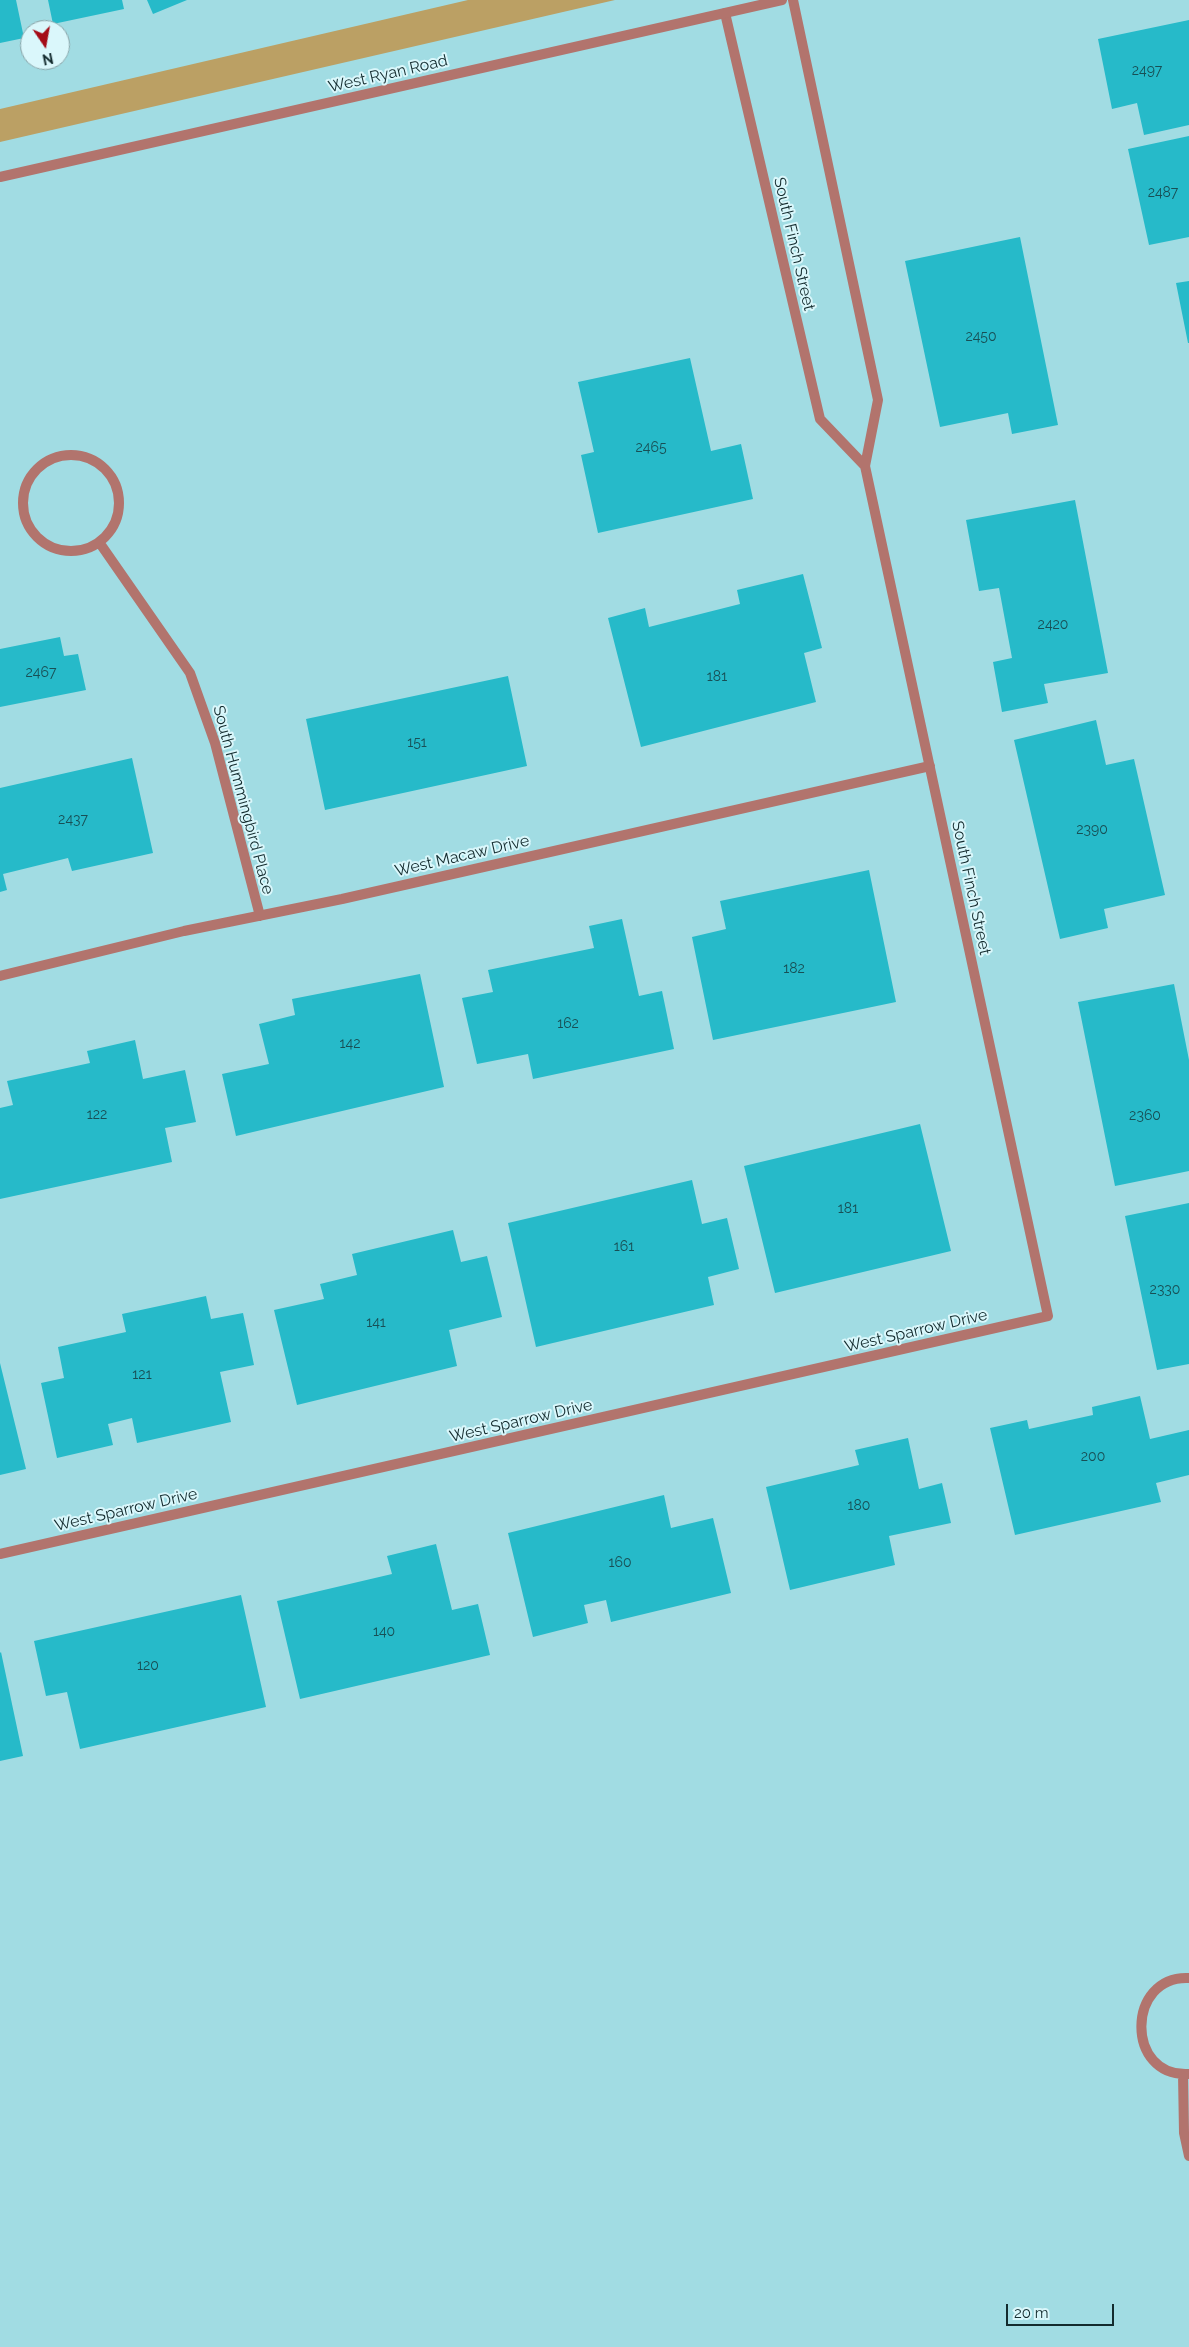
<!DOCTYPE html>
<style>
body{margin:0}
#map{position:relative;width:1189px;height:2347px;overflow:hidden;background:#a1dce3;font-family:Raleway,sans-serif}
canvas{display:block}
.north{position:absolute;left:20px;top:20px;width:50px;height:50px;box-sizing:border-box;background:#daf7fb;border:1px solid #8aa5a9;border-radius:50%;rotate:168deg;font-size:14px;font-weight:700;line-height:20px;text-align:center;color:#132b2e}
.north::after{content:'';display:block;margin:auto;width:18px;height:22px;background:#a40c17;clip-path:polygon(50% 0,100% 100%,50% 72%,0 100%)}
.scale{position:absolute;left:1006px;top:2304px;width:108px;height:22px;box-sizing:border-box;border:2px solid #132b2e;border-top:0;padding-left:6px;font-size:15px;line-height:18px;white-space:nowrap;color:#132b2e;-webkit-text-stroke:4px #daf7fb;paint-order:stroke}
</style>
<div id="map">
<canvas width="1189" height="2347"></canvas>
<div class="north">N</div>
<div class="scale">20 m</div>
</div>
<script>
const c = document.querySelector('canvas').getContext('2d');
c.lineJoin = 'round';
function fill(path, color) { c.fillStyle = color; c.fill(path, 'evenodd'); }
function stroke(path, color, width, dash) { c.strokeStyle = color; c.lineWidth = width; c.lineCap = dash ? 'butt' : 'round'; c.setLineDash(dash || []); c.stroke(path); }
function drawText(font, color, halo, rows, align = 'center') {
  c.font = font + ' Raleway,sans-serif'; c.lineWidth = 4; c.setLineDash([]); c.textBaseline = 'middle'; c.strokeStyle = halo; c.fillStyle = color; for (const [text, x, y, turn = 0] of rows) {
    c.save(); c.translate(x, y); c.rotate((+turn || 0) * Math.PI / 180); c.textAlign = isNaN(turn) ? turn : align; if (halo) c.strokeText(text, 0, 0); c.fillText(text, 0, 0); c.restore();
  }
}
const green = new Path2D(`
 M468,0h147l-615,142v-33z`);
const building = new Path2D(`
 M0,0h16l8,38 -24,5z
 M48,0h74l2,9 -71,15z
 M147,0h40l-34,14z
 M1189,20v105l-45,10 -7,-32 -25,6 -14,-70z
 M1189,136v101l-40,8 -21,-96z
 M1020,237l38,188 -46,9 -4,-21 -68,14 -35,-166z
 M1189,281v62h-1l-12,-60z
 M690,358l21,93 30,-7 12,55 -155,34 -17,-78 13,-3 -16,-70z
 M1075,500l33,173 -64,11 4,19 -46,9 -9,-50 19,-4 -13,-70 -20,3 -13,-71z
 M803,574l19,74 -18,5 12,49 -175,45 -33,-129 37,-10 4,19 91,-23 -3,-14z
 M60,637l4,19 14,-2 8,36 -86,17v-58z
 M508,676l19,90 -202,44 -19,-91z
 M1096,720l10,45 28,-6 31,136 -61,14 4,19 -48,11 -46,-199z
 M132,758l21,95 -81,18 -4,-13 -65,16 4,16 -7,2v-104z
 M869,870l27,132 -183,38 -21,-103 34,-8 -6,-28z
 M622,919l17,77 23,-5 12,58 -141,30 -5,-25 -51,10 -15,-66 31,-6 -5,-22 106,-22 -5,-22z
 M420,974l24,113 -208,49 -14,-62 47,-10 -10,-40 36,-9 -3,-16z
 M1174,984l15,76v111l-74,15 -37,-184z
 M135,1040l8,39 42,-9 11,52 -31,6 7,34 -172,37v-91l13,-3 -6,-24 83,-18 -3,-12z
 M920,1124l31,127 -176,42 -31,-127z
 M692,1180l10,44 25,-6 12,51 -31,8 6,28 -178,42 -28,-124z
 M1189,1203v161l-32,6 -32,-154z
 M453,1230l8,32 26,-6 15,61 -53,13 8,36 -160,39 -23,-95 50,-11 -4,-15 37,-9 -5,-21z
 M206,1296l5,23 32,-6 11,52 -34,7 11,50 -94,21 -5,-25 -24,6 5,21 -56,13 -16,-75 23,-5 -6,-31 68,-15 -4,-18z
 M0,1363l26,106 -26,6z
 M1140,1396l10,43 39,-9v45l-33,8 5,19 -146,33 -25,-107 37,-8 2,9 64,-14 -1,-8z
 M908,1438l11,51 23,-6 9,40 -62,13 6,29 -105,25 -24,-103 93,-22 -4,-15z
 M664,1495l7,33 42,-10 18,75 -120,29 -5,-22 -22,5 4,18 -55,14 -25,-104z
 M436,1544l16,66 26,-6 12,51 -190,44 -23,-98 115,-27 -5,-18z
 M241,1595l25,112 -186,42 -13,-57 -21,4 -12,-55z
 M1,1652l22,104 -23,5v-108z`);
const minor = new Path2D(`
 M725,13l95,406 45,47
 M23 503a48 48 0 1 1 96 0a48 48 0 1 1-96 0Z
 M99,542l91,131 25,70 45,173
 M0,976l184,-45 158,-32 588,-133
 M0,1554l1048,-238 -183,-850 13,-66 -85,-400
 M1189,1978c-63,-3 -64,100 0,96
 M1183,2074l1,59 5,23`);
const tertiary = new Path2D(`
 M0,177l782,-177`);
const numberNames = [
 ["2497",1147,71],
 ["2487",1163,193],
 ["2450",981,337],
 ["2465",651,448],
 ["2420",1053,625],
 ["2467",41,673],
 ["181",717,677],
 ["151",417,743],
 ["2437",73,820],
 ["2390",1092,830],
 ["182",794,969],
 ["162",568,1024],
 ["142",350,1044],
 ["122",97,1115],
 ["2360",1145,1116],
 ["181",848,1209],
 ["161",624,1247],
 ["2330",1165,1290],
 ["141",376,1323],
 ["121",142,1375],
 ["200",1093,1457],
 ["180",859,1506],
 ["160",620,1563],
 ["140",384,1632],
 ["120",148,1666]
];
const streetNames = [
 ["West Ryan Road",388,74,-13],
 ["South Finch Street",794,244,77],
 ["South Hummingbird Place",243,800,75],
 ["West Macaw Drive",462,856,-13],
 ["South Finch Street",971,888,78],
 ["West Sparrow Drive",916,1331,-13],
 ["West Sparrow Drive",521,1421,-13],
 ["West Sparrow Drive",126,1510,-13]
];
fill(green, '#bba064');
fill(building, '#26bac9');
stroke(minor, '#b2746d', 10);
stroke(tertiary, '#b2746d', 10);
drawText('14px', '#184f55', null, numberNames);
drawText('16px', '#132b2e', '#daf7fb', streetNames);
</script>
